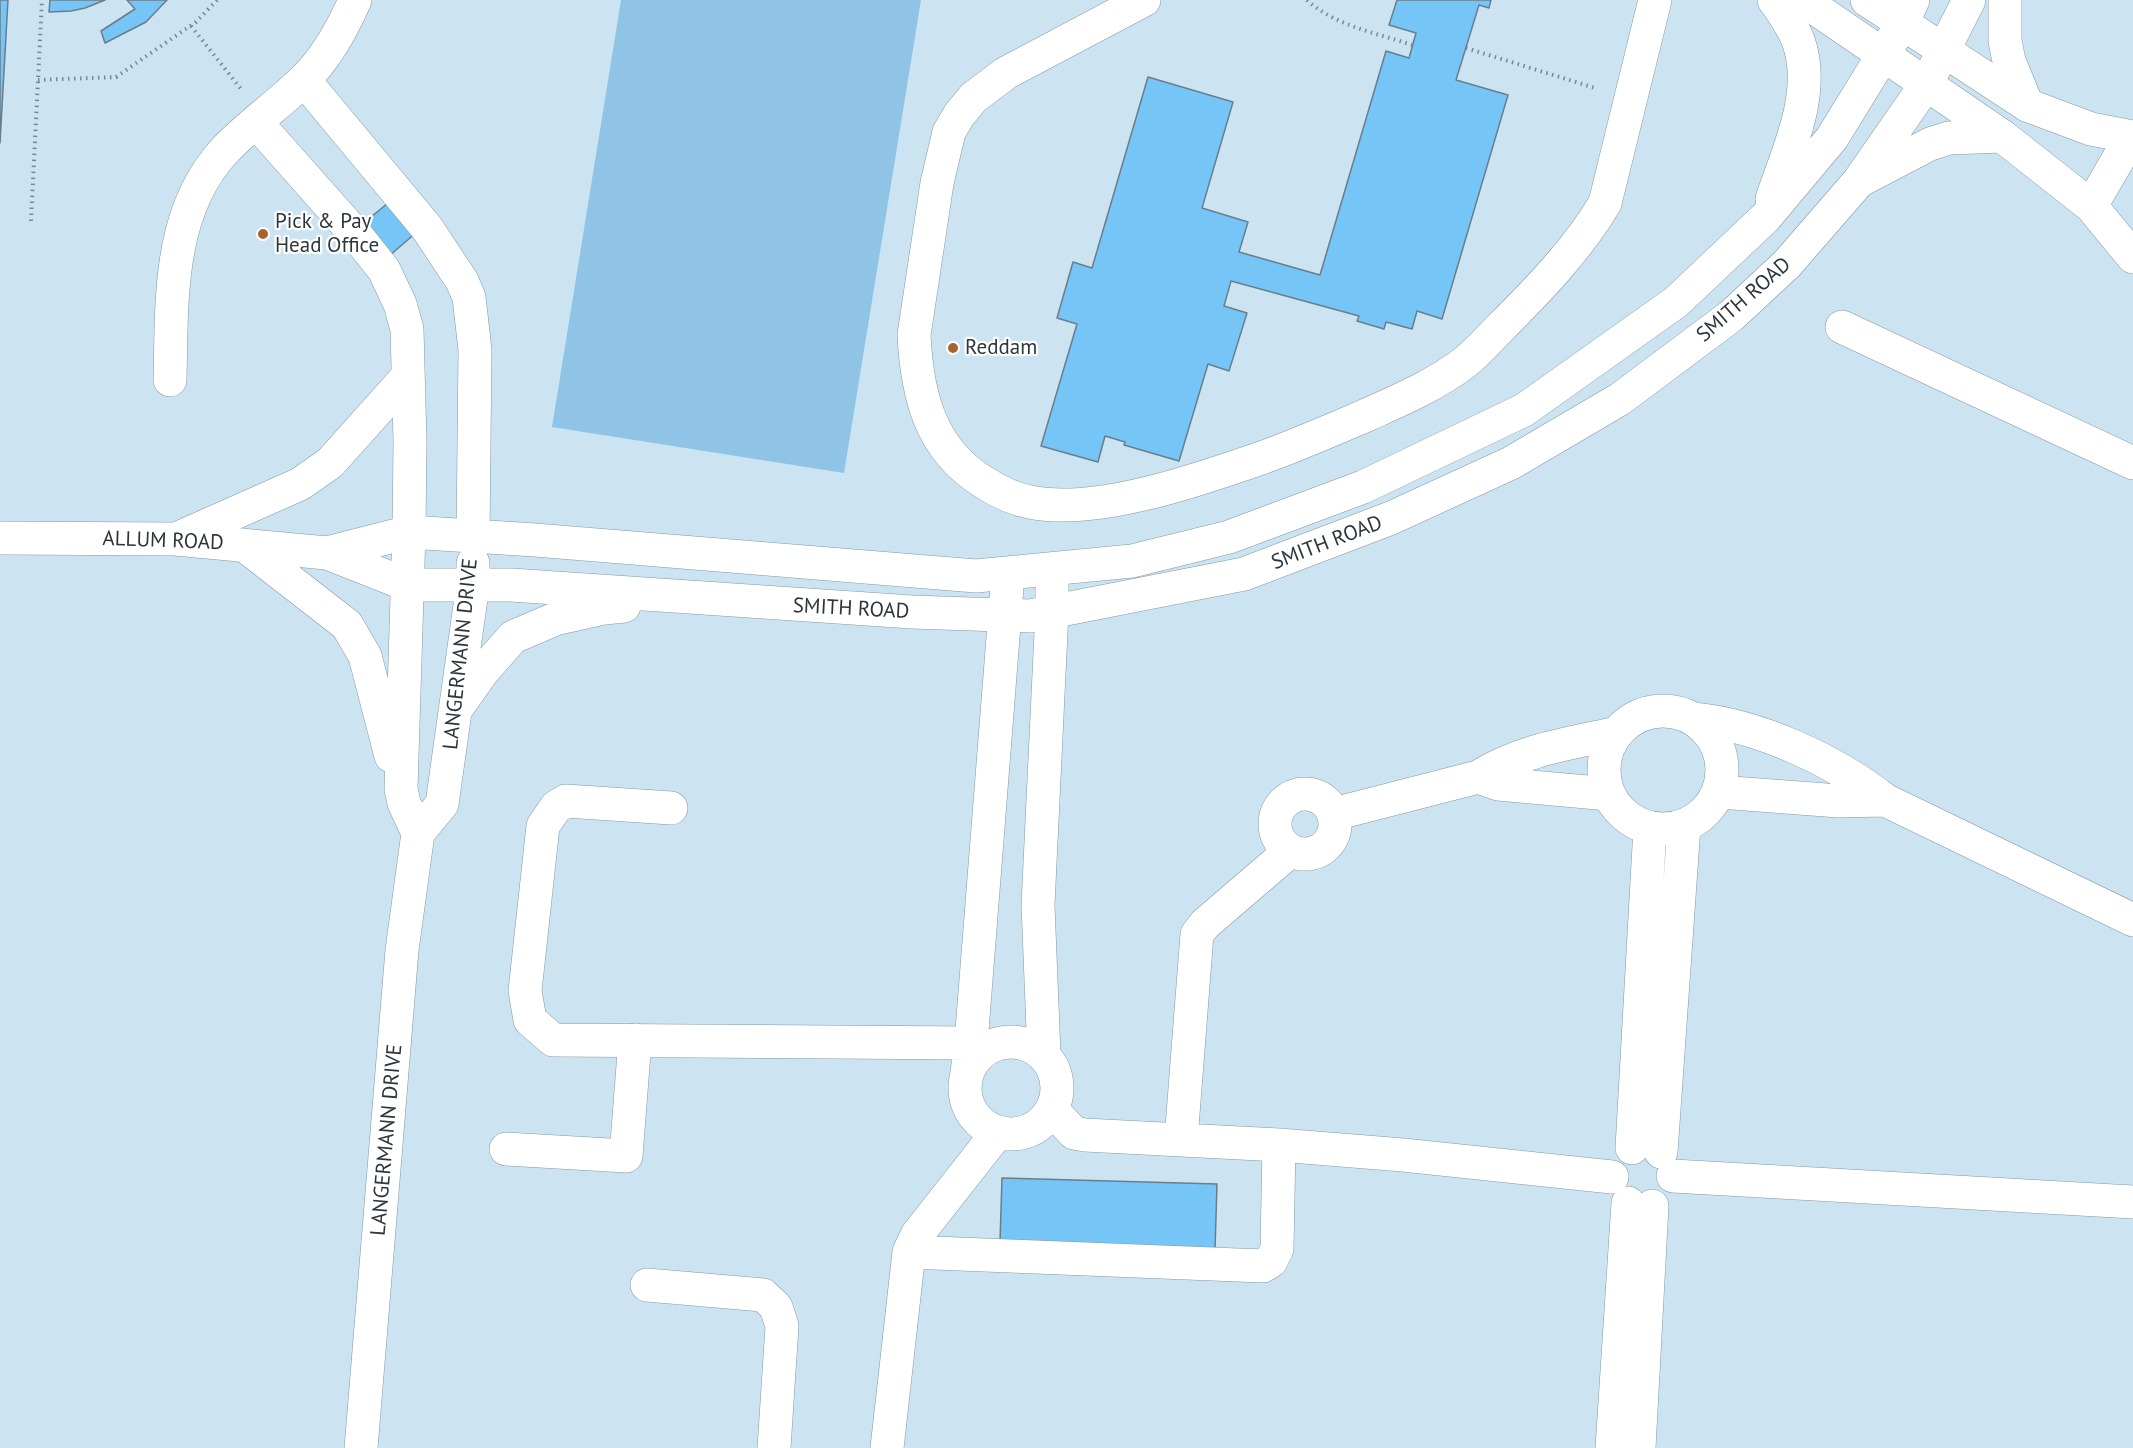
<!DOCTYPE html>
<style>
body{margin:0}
canvas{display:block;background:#cce3f2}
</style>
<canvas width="2133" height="1448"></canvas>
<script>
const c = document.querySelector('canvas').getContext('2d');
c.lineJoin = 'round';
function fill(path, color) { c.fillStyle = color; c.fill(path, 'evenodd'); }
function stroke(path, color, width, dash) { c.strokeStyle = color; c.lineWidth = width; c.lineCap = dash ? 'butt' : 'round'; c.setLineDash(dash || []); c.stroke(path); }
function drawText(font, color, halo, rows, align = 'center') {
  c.font = font + ' "PT Sans",sans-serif'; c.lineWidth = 4.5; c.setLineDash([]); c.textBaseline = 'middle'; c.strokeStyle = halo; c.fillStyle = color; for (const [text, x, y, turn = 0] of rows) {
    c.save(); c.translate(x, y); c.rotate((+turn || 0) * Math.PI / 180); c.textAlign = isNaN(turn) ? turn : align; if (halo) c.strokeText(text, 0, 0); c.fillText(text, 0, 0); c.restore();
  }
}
const green = new Path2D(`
 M621,0h300l-77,473 -292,-46z`);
const building = new Path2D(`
 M0,0h8l-8,143z
 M50,0h55l-20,8 -14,3 -22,1z
 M127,0h40l-21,22 -41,21 -4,-12 34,-22z
 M1397,0h94l-2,8 -10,-3 -23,75 52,15 -66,224 -25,-8 -5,18 -26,-7 -2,7 -27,-8 2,-5 -128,-35 -7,25 23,7 -18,58 -21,-7 -29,97 -55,-16 1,-3 -20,-6 -7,26 -57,-16 36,-122 -20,-6 16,-56 19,6 56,-191 85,25 -31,106 46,14 -9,30 81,23 66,-224 23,7 7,-25 -27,-8z
 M393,199l25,32 -30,26 -27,-32z
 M1002,1178l215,6 -2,66 -215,-8z`);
const path = new Path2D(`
 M1307,0c28,26 70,33 105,45
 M191,26l50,63
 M1466,48l129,40
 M38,80l78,-3 80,-55 21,-22
 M31,221l11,-221`);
const minor = new Path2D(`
 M1144,0l-138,73 -33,25 -14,17 -10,17 -12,51 -23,152c3,60 16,115 71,148 14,9 29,16 45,19 66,14 171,-23 234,-45 36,-13 70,-28 105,-43 33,-15 66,-29 95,-51 13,-10 25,-24 36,-35 38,-38 78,-79 105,-125l50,-203
 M1803,0l199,136 89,70 42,51
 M1867,0l160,105 64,24 42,8
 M304,80l123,148 35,53 7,16 6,53 -2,187
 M256,122l101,114 27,34 16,34 7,25 3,112 -1,91
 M2091,206l40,-69
 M1842,327l291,136
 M170,380c2,-78 -3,-168 55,-230 24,-25 53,-45 79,-70 23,-23 38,-50 51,-80
 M1604 770a59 59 0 1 1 118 0a59 59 0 1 1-118 0Z
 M1693,719c65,6 141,41 192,81l248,120
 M1478,777l20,7 111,10
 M1719,792l120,9 46,-1
 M1275 824a30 30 0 1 1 60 0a30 30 0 1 1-60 0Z
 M671,808l-105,-7 -10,6 -13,19 -18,165 5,29 23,20 418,3
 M1334,814l144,-37c44,-27 89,-33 139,-44
 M965 1088a46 46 0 1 1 92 0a46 46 0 1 1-92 0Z
 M1044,1055l-6,-150 14,-294v-41
 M965,1087l6,-44 37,-469
 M1052,1110l22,23 11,2 194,10 124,10 209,22
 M1181,1140l16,-206 8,-10 85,-73
 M1632,1148l18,-320
 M506,1149l120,7 9,-116
 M1661,1152l23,-326
 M1673,1176l460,26
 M909,1252l354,14 8,-5 6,-12 2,-104
 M647,1285l116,10 13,12 6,19 -8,122
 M887,1448l22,-196 8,-17 81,-103
 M1612,1448l16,-245
 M1639,1448l13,-242`);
const major = new Path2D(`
 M2005,0v41l4,20 18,44
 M1863,179l67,-35 19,-6 53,-2
 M1772,199c16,-48 44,-105 27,-156 -5,-15 -16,-30 -25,-43
 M409,532l-8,257 3,14 14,30
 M0,538l175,1 152,14 81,32h103l401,27 118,4 214,-42 147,-56 120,-55 109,-64 111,-83 56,-52 72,-83 68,-98 42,-83
 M176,539l124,-55 30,-21 77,-86
 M244,545l103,80 18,31 26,100
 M327,553l82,-21 126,8 441,36 156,-15 97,-24 134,-50 161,-77 152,-108 89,-84 67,-80 70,-114 11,-24
 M459,705l24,-34 30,-34 42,-18 49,-11 20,-2
 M361,1448l41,-498 16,-117 24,-29 31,-220v-21`);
const markers = [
 [263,234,6,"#a5642f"],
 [953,348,6,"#a5642f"]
];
const poiNames = [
 ["Pick & Pay",275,222],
 ["Head Office",275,246],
 ["Reddam",965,348]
];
const streetNames = [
 ["SMITH ROAD",1744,300,-41],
 ["ALLUM ROAD",163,541,2],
 ["SMITH ROAD",1327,543,-21],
 ["SMITH ROAD",851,609,3],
 ["LANGERMANN DRIVE",461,654,-84],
 ["LANGERMANN DRIVE",387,1140,-85]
];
fill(green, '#8fc4e6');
fill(building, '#75c6f7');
stroke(building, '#697e8c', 1.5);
stroke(minor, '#8298a7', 34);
stroke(major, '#8298a7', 34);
stroke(path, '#788892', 4, [1.5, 4.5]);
stroke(minor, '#fff', 33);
stroke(major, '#fff', 33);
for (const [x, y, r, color] of markers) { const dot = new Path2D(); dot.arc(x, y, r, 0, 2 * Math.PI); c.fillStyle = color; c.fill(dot); stroke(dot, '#fff', 2); }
drawText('21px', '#2d363c', '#fff', poiNames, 'left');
drawText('21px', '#2d363c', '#fff', streetNames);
</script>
